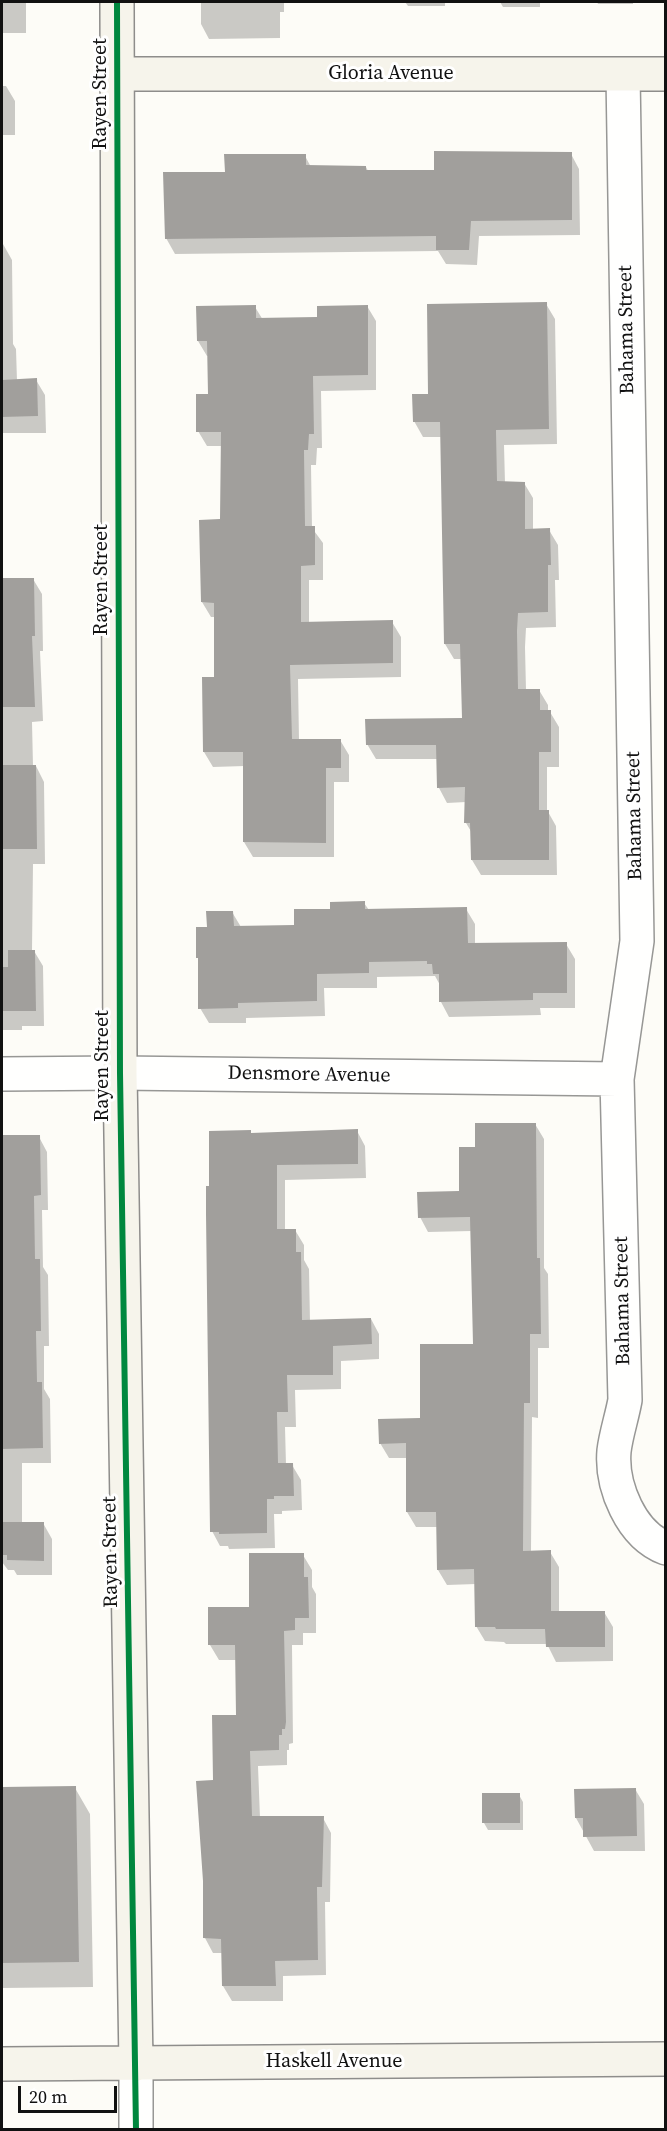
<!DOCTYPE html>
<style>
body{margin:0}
#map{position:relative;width:667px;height:2131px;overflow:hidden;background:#fdfcf7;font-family:"Source Serif 4",serif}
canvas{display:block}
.frame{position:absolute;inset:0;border:3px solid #111;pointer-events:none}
.scale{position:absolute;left:18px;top:2086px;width:99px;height:27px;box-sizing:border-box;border:3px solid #111;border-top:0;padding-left:8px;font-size:18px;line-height:21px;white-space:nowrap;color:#111;-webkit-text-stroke:4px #fff;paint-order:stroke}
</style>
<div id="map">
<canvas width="667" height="2131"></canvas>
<div class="frame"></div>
<div class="scale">20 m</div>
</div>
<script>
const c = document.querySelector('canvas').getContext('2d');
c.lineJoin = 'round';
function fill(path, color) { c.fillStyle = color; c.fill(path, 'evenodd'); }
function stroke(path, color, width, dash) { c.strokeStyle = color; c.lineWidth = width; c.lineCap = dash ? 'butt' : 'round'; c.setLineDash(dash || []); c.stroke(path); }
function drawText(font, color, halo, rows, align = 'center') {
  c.font = font + ' "Source Serif 4",serif'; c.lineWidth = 6; c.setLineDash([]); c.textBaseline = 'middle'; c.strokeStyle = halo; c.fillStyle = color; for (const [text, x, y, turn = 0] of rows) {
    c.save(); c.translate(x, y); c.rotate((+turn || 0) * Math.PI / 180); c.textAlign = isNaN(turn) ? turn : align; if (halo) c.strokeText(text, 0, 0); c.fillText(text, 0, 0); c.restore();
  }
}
const shadow = new Path2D(`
 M2,2h24v31h-24z
 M201,2h83v10h-4v26l-71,1 -8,-15z
 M405,2h40v4h-37z
 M500,2h40v5h-37z
 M597,2h36v2h-35z
 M2,86h4l9,15v34h-13z
 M571,154l8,15 1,66 -101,1 -2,29 -31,-1 -8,-13 -263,3 -9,-16 60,-65 79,-17 6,11h55l2,4 68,1z
 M2,244h1l9,16 1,84 3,5 1,32 19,-1 9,15 1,38h-44z
 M546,304l9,15 2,125 -53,1 1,38h19l9,15v32h16l9,15 1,35h-4l1,47 -30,1 -1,19 1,43h13l9,15v7h2l9,15v40h-12v43l9,16 1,49h-76l-9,-15v-27l-6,-10v-21l-19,1 -8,-15 -1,-29h-62l-9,-15 96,-25 -1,-60h-8l-9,-15 -3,-207h-19l-9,-16 15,-26z
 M367,306l9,15v69l-55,1 1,57h-5l-1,17h-5l1,63 11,15v37h-14v43l83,-1 9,15v40l-103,2 1,61h41l9,15v27h-15v75h-81l-9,-15 1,-76 -32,1 -9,-15 11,-74v-61h-4l-9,-15 20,-81v-75h-15l-9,-15 11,-35v-40h-2l-9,-15 -1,-33 58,-1 8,13 56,-1z
 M2,579h31l9,15 1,57h-3l3,70 -11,1 1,44h3l8,16 1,82h-12l-1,87h2l9,15 1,60h-22v4h-20z
 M364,903l5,7 97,-1 9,15v21l91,-1 9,15v49h-35l1,7 -92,2 -8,-15 -1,-17 -5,-9 -58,1v11h-53l1,28 -79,2v5h-37l-9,-15 8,-80 24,-16 9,15 55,-1 36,-16z
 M535,1124l9,15v129l4,6 1,74h-11v70l-6,-1 -1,135h19l9,15v45h45l9,15v34l-57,1 -9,-18h-41l-2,-2 -19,-1 -9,-15v-42l-29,1 -9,-15v-43h-22l-9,-15 1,-54h-19l-9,-15 42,-24 53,-73 -3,-115 -44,1 -8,-15 40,-24 17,-45z
 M357,1131l8,15 1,32 -81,2v51l10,-1 9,15v15l5,9 1,53 61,-3 8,15v25l-38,2v28l-46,1 1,37h-11l1,38h6l9,15 1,30 -20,1v3h-8l1,34 -46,1 -1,-3h-8l-8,-15 38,-399 2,3z
 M2,1137h37l8,15 1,58h-6l1,57 5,8 1,71h-5v43l6,10 1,64h-29v60h21l9,16v36h-35l-3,-5h-6l-6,-8z
 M303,1555l9,15v17l4,7v39h-13v12h-11l1,98 -4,1v6h-2v15l-29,1 2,52h63l8,15 -1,69h-5l1,73 -43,1v25h-51l-9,-15v-33h-10l-8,-15 9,-156 23,-66 -1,-56h-17l-9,-15v-37h41z
 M75,1788l15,26 3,173 -91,1v-199z
 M635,1789l9,15 1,47h-51l-18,-33z
 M519,1795l4,7v28h-35l-4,-7z
 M665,1864h1v91l-1,-1z`);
const building = new Path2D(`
 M434,151l138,1v68l-101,1 -2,29h-33v-14l-271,3 -2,-67h62l-1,-18h82v11l60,1v4h68z
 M547,302l2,127 -53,1 1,51 28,1v47l25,-1 1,37h-3v47l-30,1 -1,18 1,58h22v21h11v42h-12v58h10v50h-78l-1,-37h-6l1,-36 -28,1 -1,-43h-70l-1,-26 97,-1 -2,-74h-16l-4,-222h-27l-1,-28h16l-1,-90z
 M256,305v13l61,-1v-11l51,-1v70l-55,1 1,58h-5l-1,16h-4l1,76h10v39l-14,1v56l92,-2v43l-103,2 2,74h49v29h-15v75l-83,-1v-90h-40l-1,-75h12v-74l-13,-1 -2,-82 21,-1 1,-87h-25v-38h12l-1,-53h-10l-1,-35z
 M37,378l1,38 -36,1v-37z
 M2,578h32l1,58h-3l3,71h-33z
 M2,765h34l1,84h-35z
 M365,901v8l102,-2 1,36 99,-1v51h-34v7l-94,2v-28h-6l-1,-10h-5v-3l-58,1v11l-52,1v27l-79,2v5l-40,1v-51h-2v-31h11l-1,-16h27l1,15 60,-1v-16h36v-7z
 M8,950h27l1,61h-34v-44h6z
 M475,1123h61l1,135h3l1,76h-11v69h-6l-1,148 28,-1v61h54v36h-59l-1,-18h-49l-1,-2h-20l-1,-58 -37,1 -1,-58h-30v-69l-27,1 -1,-25 42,-1v-74h53l-3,-127 -52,1 -1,-26 42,-1v-44h16z
 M358,1129v35l-81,1v64h19v23h5l1,68 69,-2 1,26 -39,2v29h-46l1,37h-11l1,51h15l1,33h-20v3h-7v34l-48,1v-2h-9l-4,-318v-28h3v-55l42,-1v3z
 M2,1135h38l1,60 -7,1 1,63h5l1,72h-5l1,51h5l1,66 -41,1z
 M2,1522h42v39l-37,-1v-5h-5z
 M249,1553h55v24h4l1,41h-14v12l-11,1 2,91 -1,7h-3v6h-3v15l-29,1 2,65h72l-2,71h-5l1,73 -43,1 1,25h-54l-1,-47 -18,-1v-57l-7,-100 17,-1 -1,-65h24l-1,-70h-27v-38h41z
 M76,1786l3,176 -77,1v-176z
 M636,1788l1,48 -54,1v-19h-8l-1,-29z
 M482,1793h38v30h-38z`);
const street = new Path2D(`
 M623,75l14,866 -20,138 8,321c-3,17 -9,34 -11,51 -3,35 17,84 52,97
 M2,1074l118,-1 497,6
 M136,2064v66`);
const secondary = new Path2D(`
 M117,2l3,1071 16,991
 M117,74h549
 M2,2064l664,-5`);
const cycleway = new Path2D(`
 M117,2l3,1071 16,1057`);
const streetNames = [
 ["Gloria Avenue",391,74],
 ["Rayen Street",101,94,-90],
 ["Bahama Street",627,330,-91],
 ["Rayen Street",102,580,-90],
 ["Bahama Street",635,816,-91],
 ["Rayen Street",103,1066,-90],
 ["Densmore Avenue",309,1075,1],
 ["Bahama Street",623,1301,-91],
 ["Rayen Street",111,1552,-91],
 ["Haskell Avenue",334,2062]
];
fill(shadow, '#0003');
fill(building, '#a19f9c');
stroke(street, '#979795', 36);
stroke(secondary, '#8e8d8b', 36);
stroke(street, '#fffffe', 33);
stroke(secondary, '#f6f4eb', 33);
stroke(cycleway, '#00873e', 6);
drawText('20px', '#111', '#fff', streetNames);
</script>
